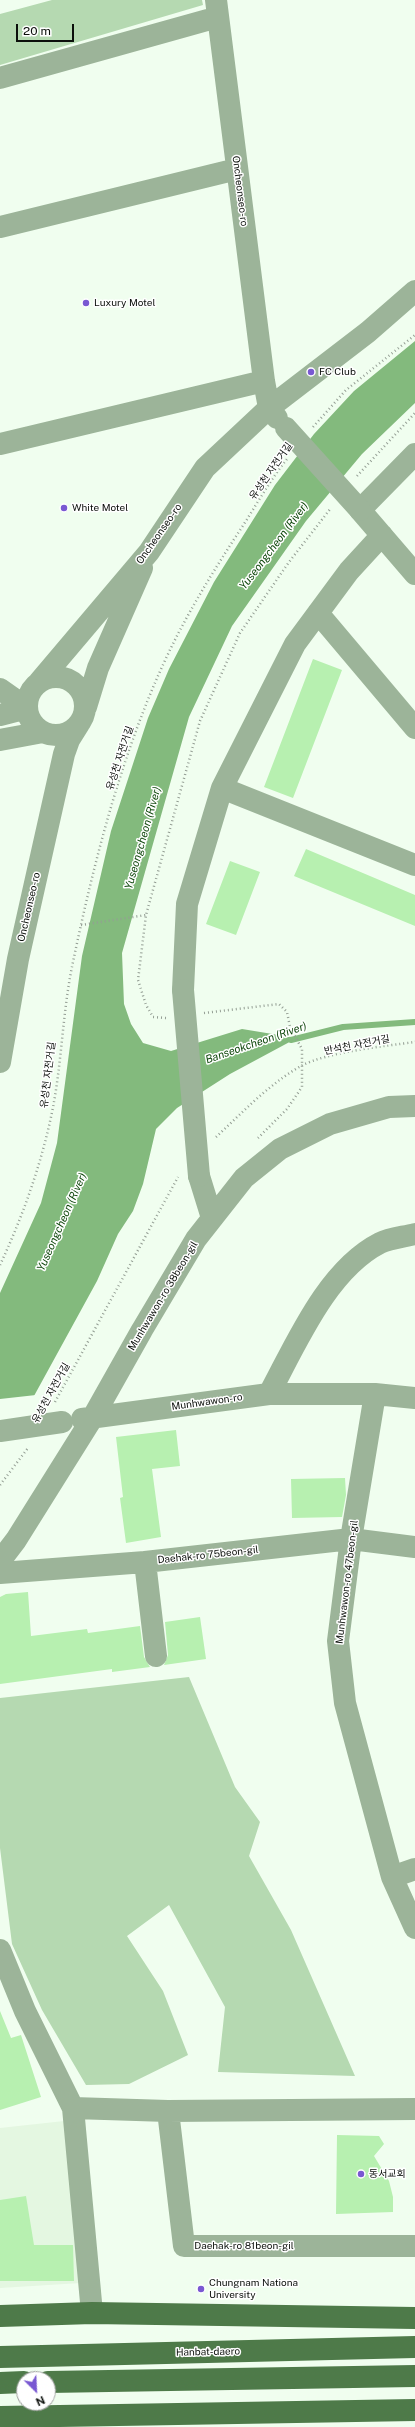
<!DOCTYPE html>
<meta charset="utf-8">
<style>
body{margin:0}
#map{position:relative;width:415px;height:2427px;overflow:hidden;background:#f0feef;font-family:"Public Sans",sans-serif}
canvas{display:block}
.north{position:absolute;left:16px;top:2371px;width:40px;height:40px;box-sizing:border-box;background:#fff;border:1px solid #9d9f9d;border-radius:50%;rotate:156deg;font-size:11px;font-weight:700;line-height:16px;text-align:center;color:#0b0f0b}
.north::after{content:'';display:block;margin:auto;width:14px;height:18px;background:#7958d2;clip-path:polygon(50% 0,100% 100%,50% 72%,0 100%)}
.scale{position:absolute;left:16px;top:24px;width:58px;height:18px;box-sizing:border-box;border:2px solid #0b0f0b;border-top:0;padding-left:5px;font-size:12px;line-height:14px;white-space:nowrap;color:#0b0f0b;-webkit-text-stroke:3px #fff;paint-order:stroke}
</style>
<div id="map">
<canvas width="415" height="2427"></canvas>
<div class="north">N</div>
<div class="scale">20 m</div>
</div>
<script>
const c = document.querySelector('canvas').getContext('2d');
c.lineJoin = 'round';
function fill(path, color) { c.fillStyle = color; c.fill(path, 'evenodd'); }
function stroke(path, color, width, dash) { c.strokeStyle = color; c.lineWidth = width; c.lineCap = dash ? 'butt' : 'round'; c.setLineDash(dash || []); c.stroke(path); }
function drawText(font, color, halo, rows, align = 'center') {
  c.font = font + ' "Public Sans","Noto Sans KR",sans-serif'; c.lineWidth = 3; c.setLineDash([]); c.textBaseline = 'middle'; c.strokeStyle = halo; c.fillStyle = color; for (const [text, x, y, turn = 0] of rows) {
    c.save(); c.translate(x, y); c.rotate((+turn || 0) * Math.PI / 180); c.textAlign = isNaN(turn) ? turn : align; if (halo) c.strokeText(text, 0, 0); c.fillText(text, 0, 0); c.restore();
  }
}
const built = new Path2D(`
 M64,2121l17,162 -81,5v-160z`);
const green = new Path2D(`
 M52,0h150l1,5 -203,60v-51z
 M189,1677l46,110 25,35 -11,34 42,74 64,146 -137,-4 7,-65 -56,-102 -42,31 36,55 25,64 -59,29 -43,1 -44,-75 -30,-66 -12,-96v-150z`);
const water = new Path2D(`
 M415,341v62l-53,51 -56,67 -74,105 -43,91 -67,236 2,51 7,20 12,19 28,8 71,-22 55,9 -67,36 -53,34 -21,21 -13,55 -10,27 -15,23 -21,47 -97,177v-165l41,-90 16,-60 25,-187 29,-125 37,-113 21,-49 45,-87 61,-97 39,-51 40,-43z`);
const pier = new Path2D(`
 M36,1395l-34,64 -2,1v-61z`);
const stream = new Path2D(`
 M291,1040l52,-13 72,-5`);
const building = new Path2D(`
 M313,659l29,11 -49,128 -29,-11z
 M306,849l109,46v31l-121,-50z
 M230,861l30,11 -24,63 -30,-11z
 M176,1430l4,36 -28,3 9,68 -35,6 -6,-45 3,-1 -7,-60z
 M345,1478l1,17 -4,22 -50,1 -1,-39z
 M28,1592l3,44 56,-7 1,4 52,-7 4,31 6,10 -38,5v-3l-112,15v-87l6,-3z
 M200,1617l6,42 -42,6 4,-10 -3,-33z
 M0,2011l11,27 10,-3 20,62 -41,13z
 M337,2135l42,1 5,8 -10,12 15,25 4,16v15l-57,2z
 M26,2196l8,49h39l1,36h-74v-81z`);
const path = new Path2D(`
 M313,427l33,-37 69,-55
 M357,476l58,-63
 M81,925l65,-10
 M204,1013l75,-9 8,8 3,15 12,22v38l-15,22 -29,29
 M166,1018l-13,-1 -7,-12 -8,-25 8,-65 54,-194 40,-88 49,-71 42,-54
 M216,1137c27,-25 53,-53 85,-71 26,-14 84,-20 114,-24
 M0,1265c22,-47 40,-97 51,-148 11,-50 11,-104 22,-155 23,-110 54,-230 106,-330 20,-38 42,-73 65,-108 14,-22 27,-45 43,-65
 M55,1402l123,-225
 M0,1485l28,-37`);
const minor = new Path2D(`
 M216,0l48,381 5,27 8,10
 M0,78l218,-61
 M0,227l237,-58
 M0,444l264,-63
 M415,454l-55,56 55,64
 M318,613l97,115
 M27 706a29 29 0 1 1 58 0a29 29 0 1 1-58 0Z
 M39,682l110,-130 56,-84 64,-60 99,-76 47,-41
 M0,689l27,19
 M86,707l12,-39 44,-100
 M0,715l27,-7
 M0,740l43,-8
 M222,788l193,77
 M183,990l4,-86 35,-116 73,-144 54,-73 33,-36
 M0,1062l18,-103 46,-205 5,-14 10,-16
 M199,1176l13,42
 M269,1394c27,-50 58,-124 111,-151 10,-5 24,-6 35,-9
 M375,1394l-24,145 -13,102 7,62 47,174 23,51
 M82,1419l187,-25h106l40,4
 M0,1561l16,-21 77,-123 49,-87 54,-91 48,-61 36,-29 50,-25 59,-17 26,-1
 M145,1562l11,94
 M0,1573l145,-11 206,-23 64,8
 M392,1877l23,-8
 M0,1950l25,61 48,97 19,205
 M73,2108l95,3 247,-2
 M168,2111l16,135h231`);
const major = new Path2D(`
 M0,2316l92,-3 323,5
 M0,2357l415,-10
 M48,2382l367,-6
 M0,2383l24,-1
 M0,2417l415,-7`);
const minorBridge = new Path2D(`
 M286,428l74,82
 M183,990l16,186
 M0,1431l62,-9`);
const markers = [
 [86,303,4,"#7958d2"],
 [311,372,4,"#7958d2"],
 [64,508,4,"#7958d2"],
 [361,2174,4,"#7958d2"],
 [201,2289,4,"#7958d2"]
];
const streetNames = [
 ["Oncheonseo-ro",240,191,83],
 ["유성천 자전거길",271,471,-55],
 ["Oncheonseo-ro",159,534,-55],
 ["유성천 자전거길",120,758,-72],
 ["Oncheonseo-ro",29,907,-77],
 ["반석천 자전거길",357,1045,-11],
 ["유성천 자전거길",48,1075,-83],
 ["Munhwawon-ro 38beon-gil",163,1296,-59],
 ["유성천 자전거길",51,1393,-61],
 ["Munhwawon-ro",207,1402,-8],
 ["Daehak-ro 75beon-gil",208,1555,-6],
 ["Munhwawon-ro 47beon-gil",347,1582,-83],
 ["Daehak-ro 81beon-gil",244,2246],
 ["Hanbat-daero",208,2352,-1]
];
const poiNames = [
 ["Luxury Motel",94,303],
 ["FC Club",319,372],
 ["White Motel",72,508],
 ["동서교회",369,2174],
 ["Chungnam Nationa",209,2283],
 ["University",209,2295]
];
const waterNames = [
 ["Yuseongcheon (River)",274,546,-53],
 ["Yuseongcheon (River)",143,838,-74],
 ["Banseokcheon (River)",256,1043,-19],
 ["Yuseongcheon (River)",62,1222,-66]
];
fill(built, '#e4f7e1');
fill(green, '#b5d9b1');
fill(water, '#83ba7d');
fill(pier, '#f0feef');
stroke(stream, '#83ba7d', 6);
fill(building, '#b7f0b0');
stroke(path, '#949e94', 2.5, [1, 3]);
stroke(minor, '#9cb499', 22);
stroke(major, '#4e7a49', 22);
stroke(minorBridge, '#9cb499', 22);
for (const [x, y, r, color] of markers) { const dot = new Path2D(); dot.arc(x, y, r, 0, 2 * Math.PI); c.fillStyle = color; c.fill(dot); stroke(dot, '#fff', 1.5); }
drawText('10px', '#0b0f0b', '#fff', streetNames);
drawText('10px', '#0b0f0b', '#fff', poiNames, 'left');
drawText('italic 11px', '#0e470b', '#fff', waterNames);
</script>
